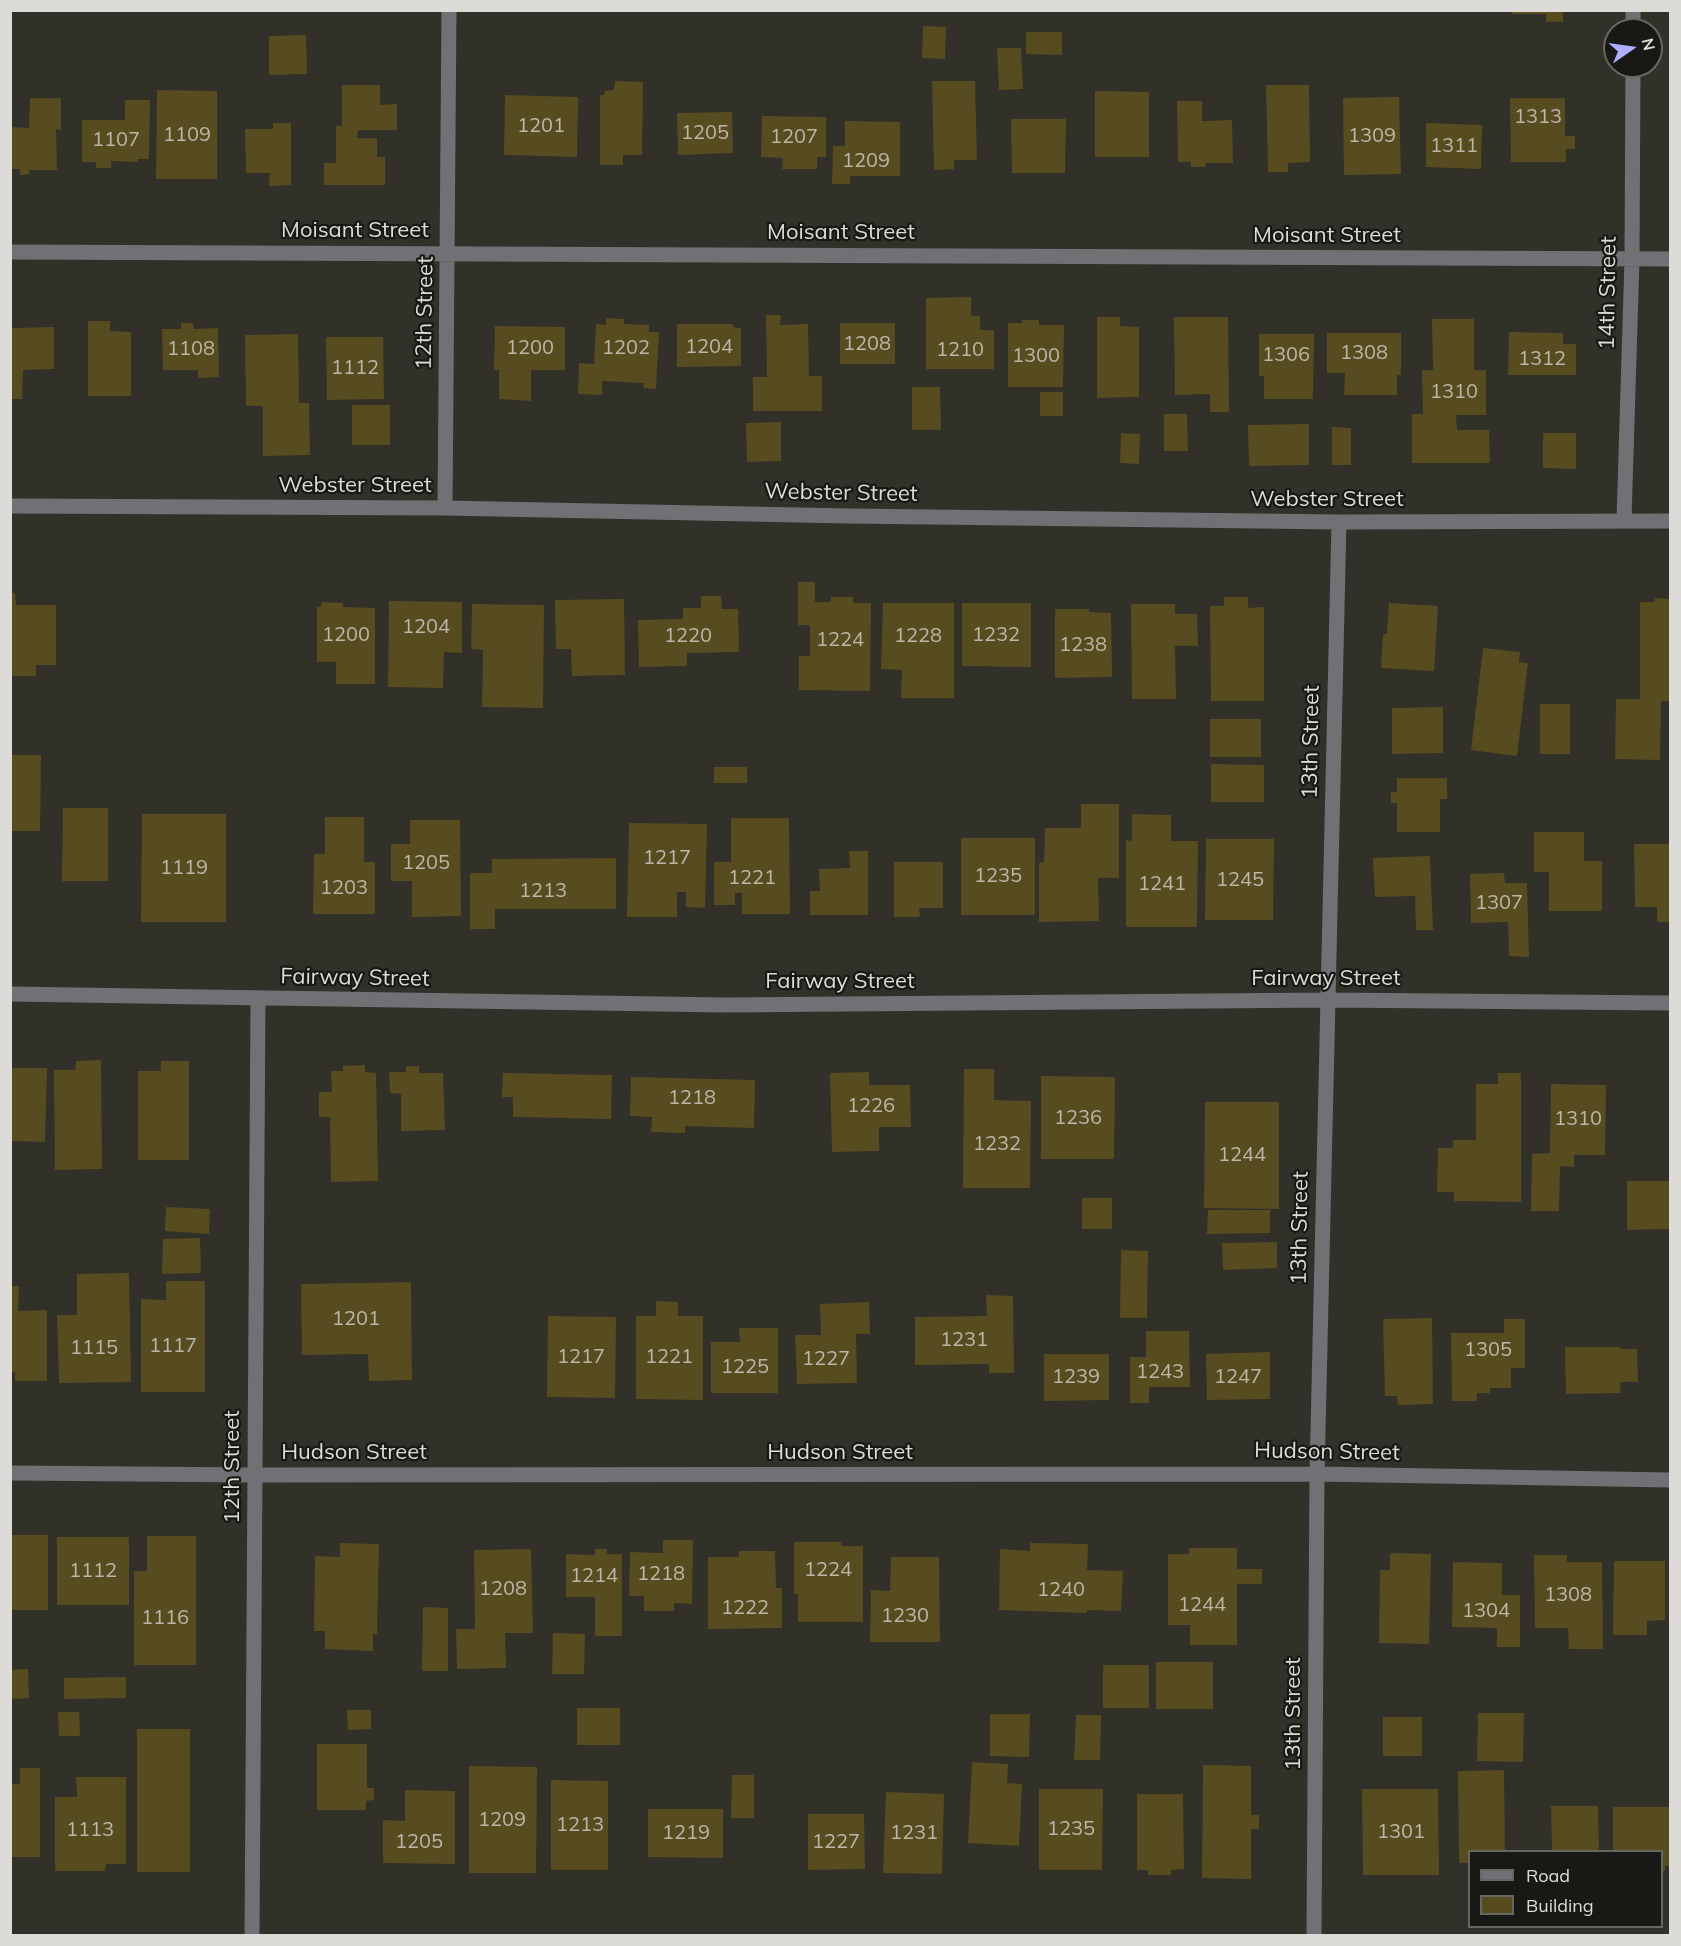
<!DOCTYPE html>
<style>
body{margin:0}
#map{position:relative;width:1681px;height:1946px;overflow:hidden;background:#313029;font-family:Mulish,sans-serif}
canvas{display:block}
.frame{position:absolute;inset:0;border:12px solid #dcdbd7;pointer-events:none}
.legend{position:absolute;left:1468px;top:1850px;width:195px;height:78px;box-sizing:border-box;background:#181815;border:2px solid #666663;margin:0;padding:8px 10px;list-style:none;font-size:18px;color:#dcdbd7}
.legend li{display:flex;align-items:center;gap:12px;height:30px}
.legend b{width:30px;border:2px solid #666663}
.north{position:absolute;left:1603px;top:18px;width:60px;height:60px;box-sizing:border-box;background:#181815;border:2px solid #666663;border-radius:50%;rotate:77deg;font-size:16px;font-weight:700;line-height:24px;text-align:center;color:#dcdbd7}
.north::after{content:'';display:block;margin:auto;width:21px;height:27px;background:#adaffb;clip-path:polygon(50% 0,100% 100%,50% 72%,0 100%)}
</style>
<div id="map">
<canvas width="1681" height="1946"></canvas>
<div class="frame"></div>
<ul class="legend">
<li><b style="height:8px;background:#717175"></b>Road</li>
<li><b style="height:16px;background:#574c1f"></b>Building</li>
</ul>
<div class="north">N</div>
</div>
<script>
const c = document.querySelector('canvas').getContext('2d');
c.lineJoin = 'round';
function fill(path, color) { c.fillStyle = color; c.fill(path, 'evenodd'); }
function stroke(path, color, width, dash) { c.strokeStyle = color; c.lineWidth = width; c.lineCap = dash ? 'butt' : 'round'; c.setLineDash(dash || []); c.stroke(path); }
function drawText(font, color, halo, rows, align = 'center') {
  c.font = font + ' Mulish,sans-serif'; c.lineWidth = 4.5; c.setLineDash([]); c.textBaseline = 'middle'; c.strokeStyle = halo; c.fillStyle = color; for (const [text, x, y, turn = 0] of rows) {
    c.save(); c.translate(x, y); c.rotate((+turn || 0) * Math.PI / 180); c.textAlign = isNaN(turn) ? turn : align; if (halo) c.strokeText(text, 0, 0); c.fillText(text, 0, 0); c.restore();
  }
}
const building = new Path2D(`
 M1512,10h51v12h-17v-8h-34z
 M923,26l23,1 -1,32 -23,-1z
 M1026,32h36v23l-36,-1z
 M306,35l1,39 -38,1v-39z
 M997,48h24l2,41 -24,1z
 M615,81l28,1 -1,73h-19v10h-23v-70h4l1,-4 9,-1z
 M932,81h43l2,79h-23v9l-20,1z
 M342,85h38v20l17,-1v26h-39l-1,8h20v19h8v28h-61v-22h12v-37h6z
 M1266,85h43l1,77 -22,1v9h-20z
 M157,90l60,1v88h-61z
 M1095,91l54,1v65h-54z
 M505,95l73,2 -1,60 -73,-2z
 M1399,97l2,77 -57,1 -1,-77z
 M30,98h31v32l-5,-1 1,41h-28v4l-9,1v-6h-10v-42l19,1z
 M1510,98h55v38h10v13h-9v13h-55z
 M125,100h25l-1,59h-11v3l-27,-1v7h-15v-6h-14v-42h43z
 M1177,101h25v20l30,-1 1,43h-27l-1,4h-14v-5h-13z
 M732,112l1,41 -55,2 -1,-42z
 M762,116l64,1v40h-9v12h-35l1,-11 -22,-1z
 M1011,119h55l-1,54h-53z
 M845,121l55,1v54h-50v8h-18l1,-38h12z
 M273,123h18v62l-22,1 1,-13h-24l-1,-44h28z
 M1426,123l56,2 -1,44 -55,-2z
 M971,297v19h9v14h14v39h-68v-71z
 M766,315h15l-1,10 28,-1 1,52h13v35h-69v-34h14z
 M1097,317h23v9l19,1v70l-42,1z
 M1174,317h54l1,95h-19v-18l-35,1z
 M606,318l18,1v5l25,1v7h10l-3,57 -13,-1 1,-5 -42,-2v14l-24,-1 1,-31 15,1 2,-40 10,1z
 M1432,319h42v51h12v45h-30l1,15h32l1,33h-78v-49h11l-1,-44h11z
 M1022,320h17v5h25l-1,62h-55v-64h14z
 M88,321h22v10l21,1v64h-43z
 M181,323h12l1,6 24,-1 1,49 -21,1v-8h-35l-1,-41h19z
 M840,323h55v41h-55z
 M677,324h56v3l8,1v38l-64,1z
 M495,326l70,1v43h-34v31l-32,-2v-29h-5z
 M54,327v42l-31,1 -1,29h-12v-71z
 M1509,332l54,1v11h13v31h-68z
 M1327,333h74v42h-4v20h-53l1,-22h-18z
 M298,334l1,69h10l1,52 -47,1v-50h-17l-1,-71z
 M1259,334h55l-1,65h-49v-23h-5z
 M326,337h57l1,62 -57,1z
 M912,387h28l1,43h-29z
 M1040,392h23v24h-23z
 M352,405h38v40h-38z
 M1164,414h23l1,37h-24z
 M781,422v39l-34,1 -1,-39z
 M1309,424v41l-60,1 -1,-41z
 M1332,427l19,1v37h-19z
 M1121,433l19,1 -1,30 -19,-1z
 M1543,433h33v36l-33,-1z
 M798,582h17v20h16v-5h22v6h18l-1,88 -71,-1v-34h11v-31h-12z
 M10,593h5l1,12h40v60h-20v11h-26z
 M701,596h20l1,13h16l1,43 -52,1v13l-48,1 -1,-47 45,-1v-11h18z
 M1224,597h24v11l16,-1v94h-53l-1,-95h14z
 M1655,598l14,1v4h1v98h-9l-1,59 -45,-1 1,-60h24v-97h15z
 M624,599l1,76 -53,1 -1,-27h-15l-1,-49z
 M389,601l73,1v51l-18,-1 -1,36 -55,-1z
 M322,602l21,1v4l32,1v76h-39v-22h-19v-55h4z
 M883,603h71v95h-53l1,-28 -21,-1z
 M962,603h69v64l-69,-1z
 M1389,603l49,3 -4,65 -53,-3 2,-34h4z
 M472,604l72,1 -1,103 -61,-1 1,-57 -12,-1z
 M1131,604h44v10h22l1,32h-23l1,53h-44z
 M1055,609h34v3l22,1 1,64 -57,1z
 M1483,648l37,4 -1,10 9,1 -11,93 -46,-6z
 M1540,704h30v50h-30z
 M1443,707v46l-51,1v-46z
 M1210,719h51v38h-51z
 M10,755h31l-1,76h-30z
 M1211,764l53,1v37h-53z
 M714,767h33v16h-33z
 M1397,778h50v21h-7v33h-43v-29h-6v-11h6z
 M1081,804h38v74h-21l1,43 -60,1v-59l5,-1 1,-34h36z
 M63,808h45v73h-46z
 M142,814h84v108h-85z
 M1132,814l39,1v26h27l-1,86h-71v-87l6,1z
 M325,817h39v45h11v52h-62l1,-60h11z
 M731,818h58l1,96h-48v-21h-7v12h-21v-43h17z
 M410,820h50l1,96 -49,1v-36h-21v-37h19z
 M629,823l78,1 -2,84 -19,-1v-15h-9v25h-50z
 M1534,832h50v29h18v50h-53v-39h-15z
 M961,838h74v77h-74z
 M1206,839h68l-1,81h-68z
 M1634,844h36v78h-13v-15h-22z
 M849,851h19v64h-58v-24h10l-1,-22 31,-1z
 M1430,856l3,74h-17l-1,-34 -40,1 -2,-39z
 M616,858v51h-121v20h-25v-56h22v-14z
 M894,862h49v46h-24l1,9h-26z
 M1504,873l1,10h22l2,74 -20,-1 -1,-34 -37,1 -1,-49z
 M101,1060l1,109 -47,1 -1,-100h21l1,-9z
 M161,1061h28v99h-51v-89h23z
 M365,1065v7l11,1 2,108 -47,1 -1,-65h-11v-25h13l-1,-21h12v-5z
 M406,1066h13v7h24l2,57 -44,1v-37l-11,-1 -1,-21h17z
 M10,1068h37l-2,74 -35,-1z
 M964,1069h30v31l37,1 -1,87h-67z
 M869,1072v13h41l1,42h-32v24l-47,1 -2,-79z
 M503,1073l109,2 -1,44 -98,-2v-20h-11z
 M1498,1073h23v129l-67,-1v-9h-17l1,-44h15v-8h23v-56h22z
 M1041,1076l74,1 -1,82h-73z
 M631,1077l124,3 -1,48 -69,-2v7l-34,-1 1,-15 -22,-1z
 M1551,1084l55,1 -1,70h-31v12l-14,-1 -1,45h-28l1,-57 18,-1z
 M1205,1102h74v107l-75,-1z
 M1627,1181h43v48l-43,1z
 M1082,1198h30v31h-30z
 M166,1207l44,2 -1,25 -44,-3z
 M1208,1210h62v23l-63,1z
 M200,1238l1,35 -39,1 1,-35z
 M1277,1242v26l-54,2 -1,-27z
 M1121,1250l27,1 -1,67h-27z
 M129,1273l2,109 -72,1 -2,-68h20v-41z
 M166,1281h39v111h-64v-93l25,1z
 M411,1282l1,98 -43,1 -1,-27 -66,1 -1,-71z
 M10,1286h9l-1,25 29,-1v71h-32v-9h-5z
 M986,1295l27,1 1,77h-25v-9l-74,1v-48l72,-1z
 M656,1301l22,1v14h25v84l-67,-1v-83h20z
 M869,1302l1,32h-14l1,49 -60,1 -2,-49h26l-1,-31z
 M548,1316l68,1 -1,81 -68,-1z
 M1432,1318l1,86 -35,1 -1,-9h-12l-2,-77z
 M1504,1319h21v49h-14v20h-21v5h-13v8h-25l-1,-68h53z
 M739,1328h39v65h-67v-51h29z
 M1146,1331h43l1,56h-41v16h-19v-46h16z
 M1565,1347h55v2h17l1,33h-18l1,11 -55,1z
 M1270,1352v47l-63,1 -1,-46z
 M1044,1354h65v46l-65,1z
 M10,1535h38v75h-38z
 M147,1536h49v129h-62v-94h13z
 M57,1537h72v68h-72z
 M663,1540h30l-1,64 -18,-1v8h-30v-15h-15l1,-44 33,1z
 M794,1542h47v4h22v76h-65v-28h-4z
 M340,1543l39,1 -2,90h-4v17l-48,-2v-18h-11l1,-75 25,1z
 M1030,1543l58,1 -1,26 36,1 -2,40 -34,-1 -1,3 -87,-3 1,-61 30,2z
 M1189,1548h48v21h25v15h-25v61h-47v-20h-22v-71h21z
 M531,1549l2,84h-28l1,35 -49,1 -1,-40h19l-1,-79z
 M595,1549h12v5h15v82h-27v-39h-29v-43l29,1z
 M739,1551h36l1,37h6v40l-74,1v-72h31z
 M1390,1553l41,1 -2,90 -50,-1 1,-73h10z
 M1534,1555h33v7h35l1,87h-34l-1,-21h-33z
 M891,1557h48l1,85h-70l1,-52 19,1z
 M1614,1561h51v59l-18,1v14h-34z
 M1453,1562l49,1v32h18v52h-23v-19l-45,-1z
 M423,1607l25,1v63h-26z
 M553,1633l32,1 -1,40h-32z
 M1156,1662h57v47h-57z
 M1103,1665h46v43h-46z
 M28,1669l1,29 -19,1v-29z
 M126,1677v21l-62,1v-21z
 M577,1708h43v37h-43z
 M347,1710h24v19l-23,1z
 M58,1712h21l1,24h-21z
 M1478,1713h46l-1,49 -46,-1z
 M990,1714h40l-1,43 -39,-1z
 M1076,1715h25l-1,45h-26z
 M1383,1717h39v39h-39z
 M137,1729h53v143h-53z
 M317,1744h50v44h7v12l-8,1v9h-49z
 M972,1762l36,2 -1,19 15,1 -3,62 -51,-3z
 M1203,1765l48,1v49h8v14h-8v50l-49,-1z
 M469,1766l68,1 -1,106h-67z
 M20,1768h20v89h-30v-73h10z
 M1504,1770l1,82h-35v11h-11l-1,-92z
 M732,1775h22v43h-23z
 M76,1777h50v87h-20l-1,7h-50v-74h22z
 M551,1780l57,1v89h-57z
 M1039,1789h64l-1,81h-63z
 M1362,1789h76l1,86h-76z
 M405,1790l50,1v73l-72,-1v-43l22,1z
 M886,1792l58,2 -2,80 -59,-1z
 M1137,1794h46l1,75 -13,1v5h-23v-5h-11z
 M1551,1806h47l1,46h-47z
 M1613,1807h57v59h-5v5h-3v-19h-49z
 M648,1809h75v49l-75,-1z
 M808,1814h56l1,55 -57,1z`);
const minor = new Path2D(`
 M1633,30v-20
 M10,252l1660,7
 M10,506l435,2 404,8 490,6 331,-1
 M445,508l4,-498
 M1624,520l8,-261 1,-193
 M10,994l715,11 603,-5 342,3
 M10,1473l244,2 1063,-1 353,6
 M252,1936l6,-937
 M1314,1936l3,-462 22,-952`);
const numberNames = [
 ["1313",1538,117],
 ["1201",541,126],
 ["1205",705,133],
 ["1109",187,135],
 ["1309",1372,136],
 ["1207",794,137],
 ["1107",116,140],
 ["1311",1454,146],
 ["1209",866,161],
 ["1208",867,344],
 ["1204",709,347],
 ["1200",530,348],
 ["1202",626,348],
 ["1108",191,349],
 ["1210",960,350],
 ["1308",1364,353],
 ["1306",1286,355],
 ["1300",1036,356],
 ["1312",1542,359],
 ["1112",355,368],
 ["1310",1454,392],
 ["1204",426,627],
 ["1200",346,635],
 ["1232",996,635],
 ["1220",688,636],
 ["1228",918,636],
 ["1224",840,640],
 ["1238",1083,645],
 ["1217",667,858],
 ["1205",426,863],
 ["1119",184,868],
 ["1235",998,876],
 ["1221",752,878],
 ["1245",1240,880],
 ["1241",1162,884],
 ["1203",344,888],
 ["1213",543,891],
 ["1307",1499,903],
 ["1218",692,1098],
 ["1226",871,1106],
 ["1236",1078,1118],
 ["1310",1578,1119],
 ["1232",997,1144],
 ["1244",1242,1155],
 ["1201",356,1319],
 ["1231",964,1340],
 ["1117",173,1346],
 ["1115",94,1348],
 ["1305",1488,1350],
 ["1217",581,1357],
 ["1221",669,1357],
 ["1227",826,1359],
 ["1225",745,1367],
 ["1243",1160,1372],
 ["1239",1076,1377],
 ["1247",1238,1377],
 ["1224",828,1570],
 ["1112",93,1571],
 ["1218",661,1574],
 ["1214",594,1576],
 ["1208",503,1589],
 ["1240",1061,1590],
 ["1308",1568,1595],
 ["1244",1202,1605],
 ["1222",745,1608],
 ["1304",1486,1611],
 ["1230",905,1616],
 ["1116",165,1618],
 ["1209",502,1820],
 ["1213",580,1825],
 ["1235",1071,1829],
 ["1113",90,1830],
 ["1301",1401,1832],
 ["1219",686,1833],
 ["1231",914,1833],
 ["1205",419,1842],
 ["1227",836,1842]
];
const streetNames = [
 ["Moisant Street",355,230],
 ["Moisant Street",841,232],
 ["Moisant Street",1327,235],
 ["14th Street",1608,293,-89],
 ["12th Street",425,313,-89],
 ["Webster Street",355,485],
 ["Webster Street",841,493,1],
 ["Webster Street",1327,499],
 ["13th Street",1311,742,-89],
 ["Fairway Street",355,978,1],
 ["Fairway Street",1326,978],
 ["Fairway Street",840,981],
 ["13th Street",1300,1228,-89],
 ["Hudson Street",354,1452],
 ["Hudson Street",840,1452],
 ["Hudson Street",1327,1452,1],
 ["12th Street",232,1467,-90],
 ["13th Street",1293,1714,-90]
];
fill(building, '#574c1f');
stroke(minor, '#717175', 15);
drawText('20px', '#bbb7a9', null, numberNames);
drawText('22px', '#dcdbd7', '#181815', streetNames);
</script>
